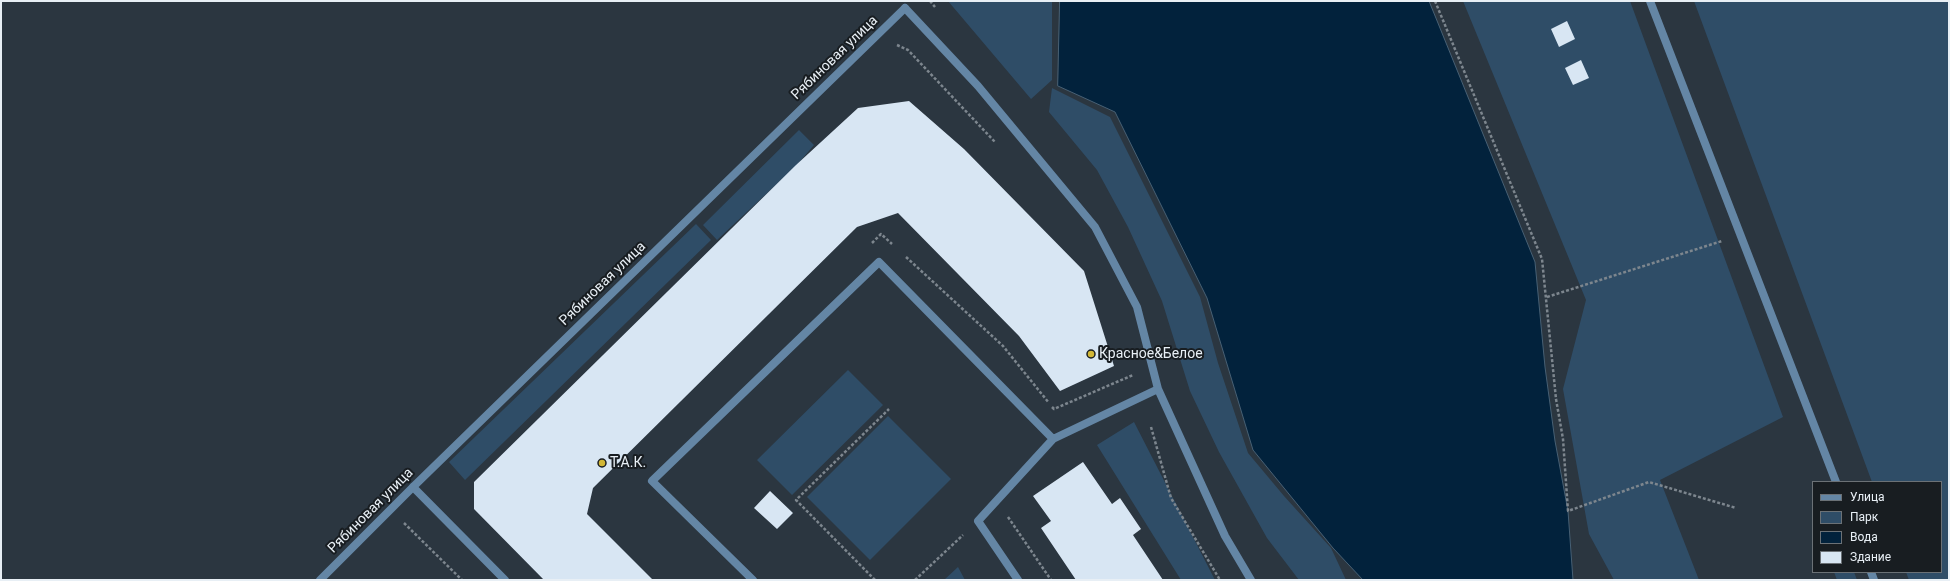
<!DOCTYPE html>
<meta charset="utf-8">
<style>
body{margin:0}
#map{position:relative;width:1950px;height:581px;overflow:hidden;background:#2b3640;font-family:Roboto,sans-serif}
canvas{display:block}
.frame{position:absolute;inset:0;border:2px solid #e8eff5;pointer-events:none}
.legend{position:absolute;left:1812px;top:481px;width:130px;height:92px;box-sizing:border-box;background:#181d21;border:1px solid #6b7176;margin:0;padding:5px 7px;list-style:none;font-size:12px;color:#e8eff5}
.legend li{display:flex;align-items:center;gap:8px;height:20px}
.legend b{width:20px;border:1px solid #6b7176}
</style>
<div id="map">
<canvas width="1950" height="581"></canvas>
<div class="frame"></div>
<ul class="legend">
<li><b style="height:5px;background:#6486a5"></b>Улица</li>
<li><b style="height:11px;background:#2f4d67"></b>Парк</li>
<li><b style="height:11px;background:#02223c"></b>Вода</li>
<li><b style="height:11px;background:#d8e6f3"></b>Здание</li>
</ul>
</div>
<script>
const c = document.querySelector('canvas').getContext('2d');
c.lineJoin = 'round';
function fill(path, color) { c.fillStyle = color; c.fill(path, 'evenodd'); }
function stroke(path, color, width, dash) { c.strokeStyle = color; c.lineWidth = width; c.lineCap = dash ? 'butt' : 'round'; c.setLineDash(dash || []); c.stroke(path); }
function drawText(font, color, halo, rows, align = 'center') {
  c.font = font + ' Roboto,sans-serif'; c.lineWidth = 4; c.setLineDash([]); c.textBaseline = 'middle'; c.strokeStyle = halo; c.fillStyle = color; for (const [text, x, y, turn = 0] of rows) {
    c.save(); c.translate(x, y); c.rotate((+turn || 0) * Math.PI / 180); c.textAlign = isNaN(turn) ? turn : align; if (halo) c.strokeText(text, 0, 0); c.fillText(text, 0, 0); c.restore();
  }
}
const green = new Path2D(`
 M948,1h104v79l-21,19z
 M1463,1h167l153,416 -123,63 39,100h-85l-25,-46 -26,-145 23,-89z
 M1694,1h255v579h-40l-3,-8h35v-90h-69z
 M1052,88l58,29 90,180 18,66 30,90 36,43 47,52 15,32h-47l-32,-42 -48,-86 -29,-61 -28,-90 -34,-74 -31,-57 -48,-58z
 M799,130l15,15 -18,21 -79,74 -14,-15z
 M696,224l15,16 -246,240 -16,-18z
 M848,370l35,35 -91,90 -35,-35z
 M888,416l63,63 -81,81 -63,-63z
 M1134,422l81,158h-34l-84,-135z
 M958,567l7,13h-21z
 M1834,572h20l3,8h-20z`);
const water = new Path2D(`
 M1060,1h369l106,261 10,105 10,74 13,70 5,69h-210l-30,-32 -80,-98 -46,-152 -92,-186 -57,-26z`);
const building = new Path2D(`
 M1567,21l8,18 -16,8 -8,-18z
 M1581,60l8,18 -16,7 -8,-17z
 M909,101l55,48 120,122 30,95 -54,25 -41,-55 -121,-123 -41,14 -264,261 -6,26 66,66h-109l-70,-71v-27l322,-317 62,-57z
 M1083,462l29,42 8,-6 21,31 -8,6 30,45h-87l-35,-52 10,-7 -18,-25z
 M770,491l23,22 -16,16 -23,-21z`);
const path = new Path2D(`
 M930,1l5,6
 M1435,1l107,258 14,140 7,40 5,72 81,-29 87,26
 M897,45l11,5 87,92
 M872,243l9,-9 11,10
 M906,257l97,89 46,57
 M1547,297l175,-56
 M1052,407l2,2 79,-34
 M1151,427l20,71 49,82
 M1008,517l43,63
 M404,523l58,57
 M875,580l-79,-80 93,-91
 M915,580l48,-45`);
const service = new Path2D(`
 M905,8l73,78 117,141 42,80 21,82 67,147 26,44
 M413,487l92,93
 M753,580l-101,-99 227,-219 174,177
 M1018,580l-40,-59 75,-82 105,-50`);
const minor = new Path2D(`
 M1650,1l186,481
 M1871,572l3,8
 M320,580l93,-93 492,-479`);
const markers = [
 [1091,354,4,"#d2b736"],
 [602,463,4,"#d2b736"]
];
const streetNames = [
 ["Рябиновая улица",835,58,-44],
 ["Рябиновая улица",603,284,-44],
 ["Рябиновая улица",371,511,-45]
];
const poiNames = [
 ["Красное&Белое",1099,354],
 ["Т.А.К.",610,463]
];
fill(green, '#2f4d67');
fill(water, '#02223c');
stroke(water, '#476074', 1);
fill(building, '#d8e6f3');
stroke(path, '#7d868e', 2.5, [3, 2]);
stroke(service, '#6486a5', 8);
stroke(minor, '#6486a5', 8);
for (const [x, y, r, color] of markers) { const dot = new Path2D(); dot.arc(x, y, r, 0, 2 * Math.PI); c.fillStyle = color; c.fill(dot); stroke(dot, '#181d21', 1.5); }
drawText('14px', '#e8eff5', '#181d21', streetNames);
drawText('14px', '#e8eff5', '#181d21', poiNames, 'left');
</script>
